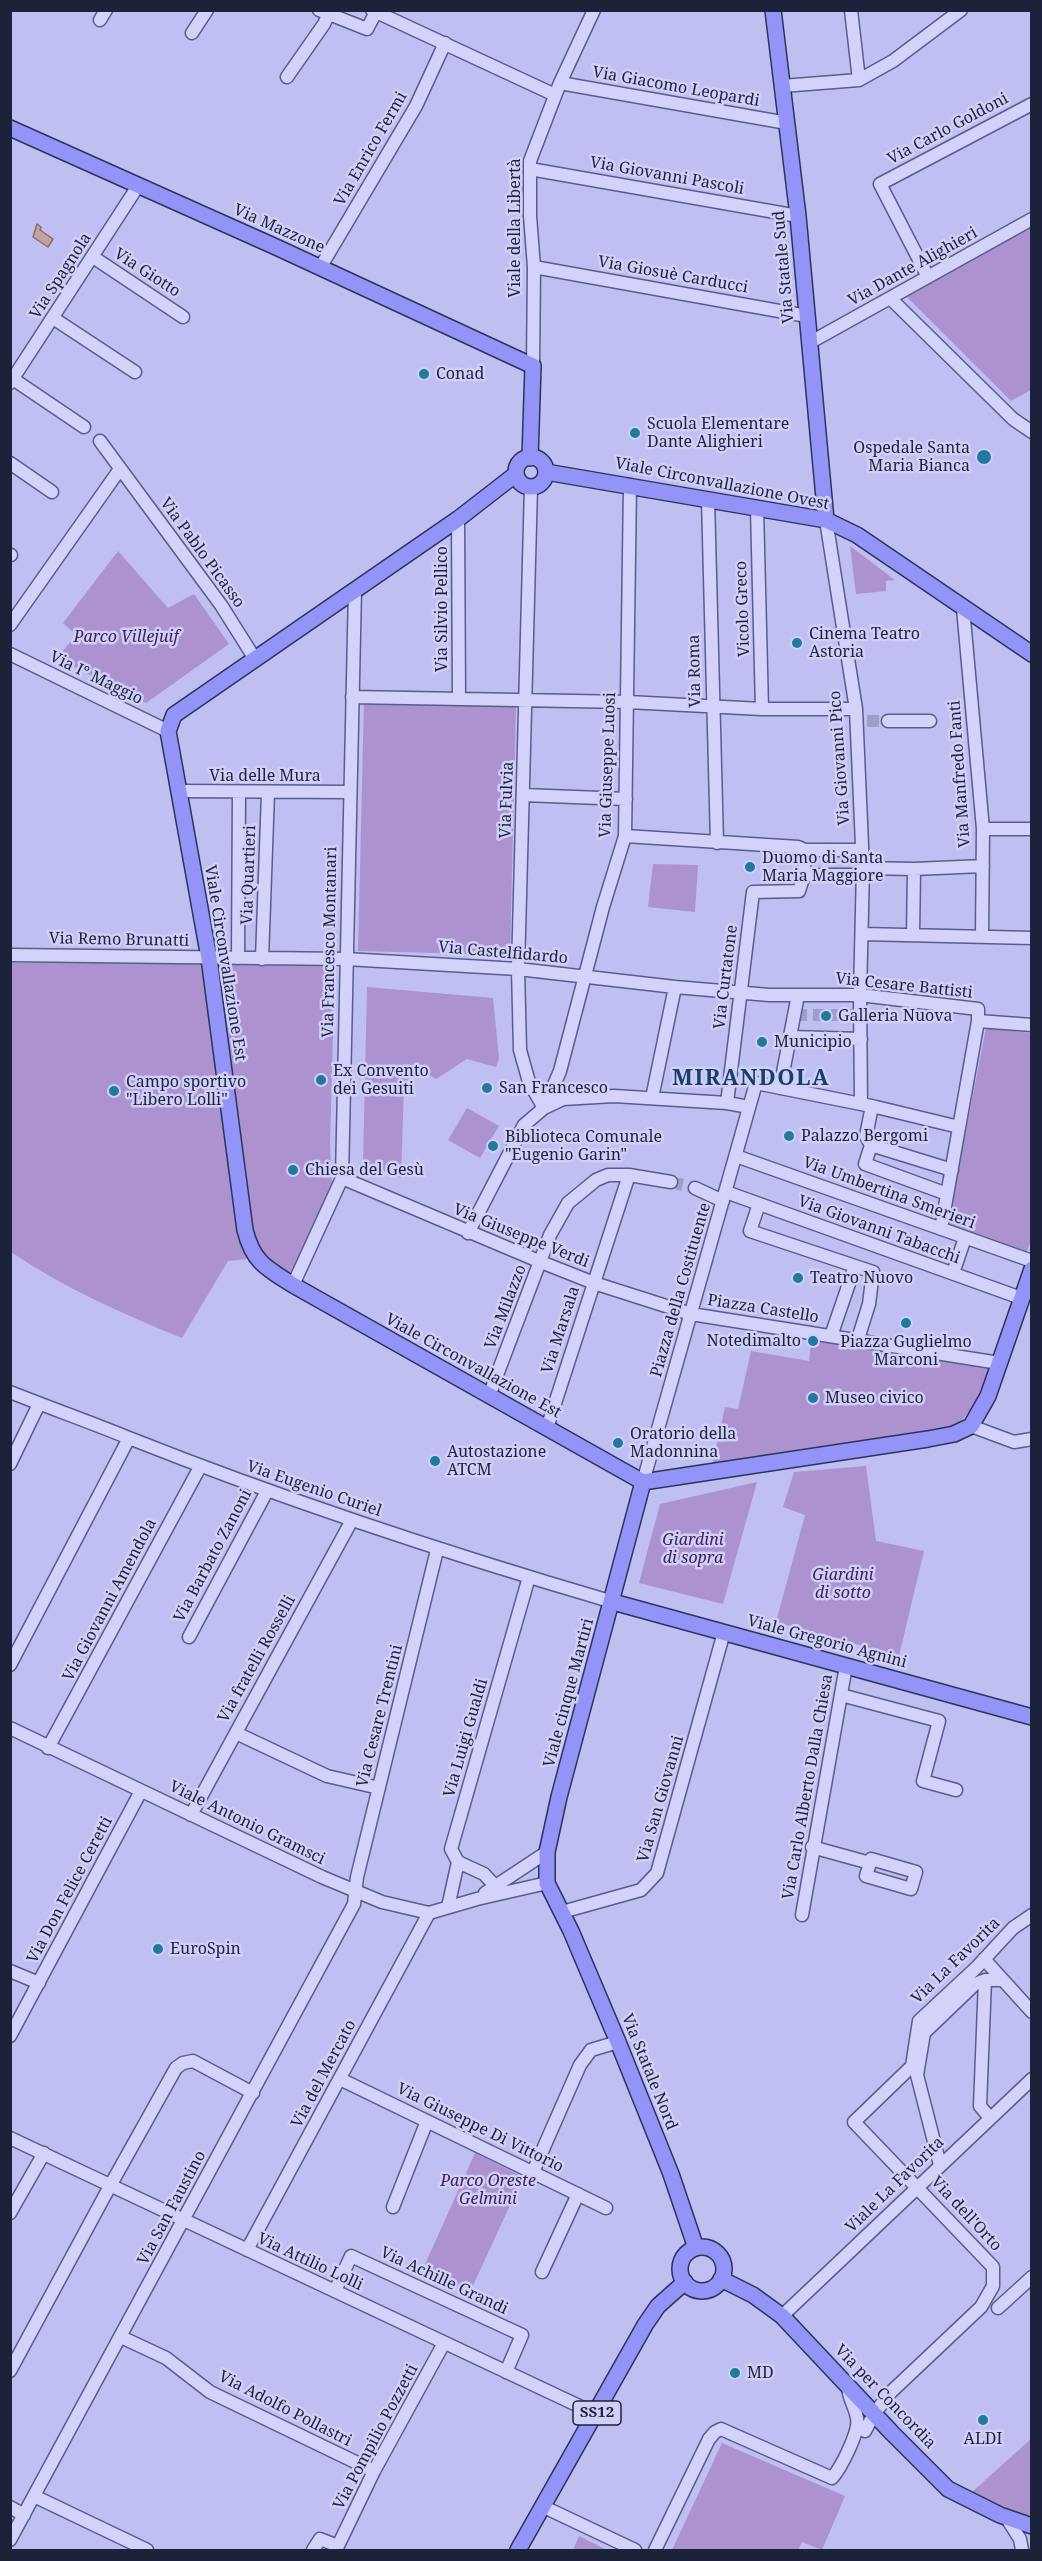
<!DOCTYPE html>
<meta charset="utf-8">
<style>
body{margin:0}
#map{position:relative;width:1042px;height:2561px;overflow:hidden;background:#bfbff1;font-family:"Noto Serif",serif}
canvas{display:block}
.frame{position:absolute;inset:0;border:12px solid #1b223a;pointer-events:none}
</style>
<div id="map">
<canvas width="1042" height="2561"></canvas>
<div class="frame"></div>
</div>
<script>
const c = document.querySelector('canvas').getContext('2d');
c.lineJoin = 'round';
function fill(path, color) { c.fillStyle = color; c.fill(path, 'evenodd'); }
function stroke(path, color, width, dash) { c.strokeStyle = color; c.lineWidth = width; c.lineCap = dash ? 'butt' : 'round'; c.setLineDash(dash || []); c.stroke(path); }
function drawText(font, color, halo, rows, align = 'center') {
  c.font = font + ' "Noto Serif",serif'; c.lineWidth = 5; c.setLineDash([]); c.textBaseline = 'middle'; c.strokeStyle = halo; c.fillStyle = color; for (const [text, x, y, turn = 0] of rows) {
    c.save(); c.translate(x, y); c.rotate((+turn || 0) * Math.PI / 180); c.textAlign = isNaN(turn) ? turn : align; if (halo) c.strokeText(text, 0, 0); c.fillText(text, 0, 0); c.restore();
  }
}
const green = new Path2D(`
 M1031,227v163l-20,11 -105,-105z
 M850,546l45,34 -9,1v10l-30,3z
 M118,551l50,57 26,-14 35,50 -83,59 -89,-45 19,-23 -13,-12z
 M364,702l152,3 -6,250 -152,-4z
 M653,864l45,1 -3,47 -47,-5z
 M209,958l126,6 -5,179 2,43 -39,99 -44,-36z
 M206,961l41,298 -19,2 -46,77c-59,-24 -118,-50 -171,-86l-1,-289z
 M367,987l126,11 6,60 -3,9 -29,-8 -31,20 -20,-12 -12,19 -3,92 -38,-16z
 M986,1028l45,5 1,204 -6,17 -79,-27z
 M467,1108l32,18 -19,32 -32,-18z
 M812,1333l179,31c-11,28 -15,47 -40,65l-240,42 14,-64 13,2 13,-58 58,10z
 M866,1466l10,75 48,10 -25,105 -123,-34 29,-107 -22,-8 11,-35z
 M757,1482l-34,122 -84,-21 21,-79z
 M475,2153l48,24 -53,115 -48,-21z
 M1031,2439v80l-43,-16 -16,-11z
 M722,2443l123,53 -23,54 -20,-8 -4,8h-126z
 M579,2536l28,14h-34z`);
const water = new Path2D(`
 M37,224l4,3 -1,3 13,9 -5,8 -15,-10z`);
const minorTunnel = new Path2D(`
 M867,721h21
 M795,1015h65
 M671,1182l24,6`);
const minor = new Path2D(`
 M319,10l48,19 9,-17
 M372,10l183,85
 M851,10l8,70
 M100,20l6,-10
 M192,33l15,-23
 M287,77l37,-53 5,-11
 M560,83l227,40
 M782,86l77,-6 34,-19 68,-51
 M530,169l268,47
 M93,257l90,60
 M534,267l273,49
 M320,268l96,-162 29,-63
 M928,277l-48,-93 152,-80
 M890,298l123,121 19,13
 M53,318l82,54
 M809,343l223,-124
 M533,366l1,-99 -4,-51v-55l30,-78 34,-73
 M13,379l71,48
 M10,383l128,-197
 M100,441l121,164 34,54
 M10,463l42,29
 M531,487l-13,482 2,81 9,32 15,26
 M708,499l9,344
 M757,508l5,201
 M458,519l1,180
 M826,520l30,189 7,159 -3,127 1,109
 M10,555h1
 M963,608l20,221 -1,108
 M10,625l110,-156
 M10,654l158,77
 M352,697l276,5 134,7h94
 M888,721h42
 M179,791l171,1
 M523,795l103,4
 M983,829h49
 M625,836l173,11 7,3
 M862,850h-57l-1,25h59
 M863,868l51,1 69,-3
 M862,934l170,4
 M913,935l1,-66
 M10,955l336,4 172,10 157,18 94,8h91l118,14v12l-37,208
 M238,958l1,-165
 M262,959l6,-166
 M978,1021l54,4
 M790,1037l71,2
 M780,1088l18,-93
 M652,1098l23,-111
 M727,1103l26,-211 46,-1 5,-16
 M544,1108l16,-37 43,-164 22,-71 5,-351
 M871,1145l-5,-9 6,-30
 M736,1156l296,105
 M342,1178l199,84 53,21 97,31 308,49
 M695,1188l28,13
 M726,1192l295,106
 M947,1194l-82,-30 6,-19 81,25
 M759,1204l-9,27 123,41 -4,32 -11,35
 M468,1233l56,-108 20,-17 19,-9 51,-3 113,7 22,4
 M953,1273l12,-35
 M293,1285l49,-107 13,-589
 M831,1336l24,-70
 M10,1392c40,16 80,30 119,46 159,63 320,116 484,164
 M489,1396l61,-161 18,-32 28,-23 12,-5h21l42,7
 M971,1426l43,16 18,-3
 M547,1428l82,-253
 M10,1464l29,-60
 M643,1482l113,-399 120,24 83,20
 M189,1637l78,-146
 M10,1665l119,-227
 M841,1695l98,26 -16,60 33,9
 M10,1728l312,149 60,25 47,11 48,-14 70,-16
 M236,1733l91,43 52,12
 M48,1748l152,-281
 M191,1815l161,-295
 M812,1847l58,16 1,-4 45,13 -5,17 -45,-13 4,-13
 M458,1862l26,12 12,13
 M485,1893l62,-41
 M448,1907l10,-45 -7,-13 78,-272
 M562,1912l79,-22 16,-17 67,-241
 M802,1915l44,-249
 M984,1959l48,53
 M10,1971l29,12
 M10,2036l131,-245
 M340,2079l266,129
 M990,2118l-10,-12 5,-126h17
 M10,2138l586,276
 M940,2165l-23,-90 7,-42 51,-49 10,-4
 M533,2172l47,-107 11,-15 27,-8
 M393,2207l34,-86
 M10,2213l34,-60
 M247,2250l182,-337
 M542,2272l36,-78
 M335,2291l16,-35 171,79 -16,37
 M998,2308l34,-31
 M782,2316l250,-237
 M121,2337l45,21 44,34 164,79
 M10,2371l100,-185 66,-118 7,-5 10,-2 60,32
 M865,2431l9,-17 17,-22 90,-85 12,-21v-19l-139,-145 58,-56 7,-45 57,-53 37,-40 19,-13
 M34,2496l113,54
 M542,2506l93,44
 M10,2507l14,8
 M1006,2517l14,22 2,11
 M10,2540l344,-636 3,-27 80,-327
 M313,2550l7,-11 18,7
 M336,2550l38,-79 70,-128
 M655,2550l54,-111 6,-7 6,-3 111,49c9,-10 28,-47 25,-60 -2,-12 -9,-20 -9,-32`);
const major = new Path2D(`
 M773,10l25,206 28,304
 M10,128l266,119 257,119 -3,92
 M516 472a15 15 0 1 1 30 0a15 15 0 1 1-30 0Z
 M546,472l280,48 31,15 175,119
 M516,474l-58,45 -284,196 -6,16 41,227 36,272c8,32 21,38 48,55l350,197
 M643,1482l-84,315 -12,55v31l24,48 47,111 53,132 25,74
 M643,1482l285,-43 26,-5 17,-8 17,-30 44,-127
 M613,1602l419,115
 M680 2269a22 22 0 1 1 44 0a22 22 0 1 1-44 0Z
 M721,2279l32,16 29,21 110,117 56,56 52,26 32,11
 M518,2550l127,-225 13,-19 27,-24`);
const markers = [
 [424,374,6,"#21799f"],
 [635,433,6,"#21799f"],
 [984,457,8,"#21799f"],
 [797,643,6,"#21799f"],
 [750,867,6,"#21799f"],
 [826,1016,6,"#21799f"],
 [762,1042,6,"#21799f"],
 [321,1080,6,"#21799f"],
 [487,1088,6,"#21799f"],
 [114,1091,6,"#21799f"],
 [789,1136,6,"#21799f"],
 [493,1146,6,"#21799f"],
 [293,1170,6,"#21799f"],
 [798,1278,6,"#21799f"],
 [906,1323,6,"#21799f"],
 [813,1341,6,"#21799f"],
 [813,1398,6,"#21799f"],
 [618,1443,6,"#21799f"],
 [435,1461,6,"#21799f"],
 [158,1949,6,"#21799f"],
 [735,2373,6,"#21799f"],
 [983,2420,6,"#21799f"]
];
const shields = [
 [597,2413,48]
];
const shieldNames = [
 ["SS12",597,2413]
];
const streetNames = [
 ["Via Giacomo Leopardi",676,87,10],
 ["Via Carlo Goldoni",948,129,-28],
 ["Via Enrico Fermi",371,149,-60],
 ["Via Giovanni Pascoli",667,176,10],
 ["Viale della Libertà",515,228,-90],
 ["Via Mazzone",279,229,24],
 ["Via Statale Sud",784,267,-95],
 ["Via Dante Alighieri",913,267,-29],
 ["Via Giotto",147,273,33],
 ["Via Giosuè Carducci",673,275,10],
 ["Via Spagnola",61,276,-57],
 ["Viale Circonvallazione Ovest",722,484,11],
 ["Via Pablo Picasso",202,553,54],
 ["Via Silvio Pellico",442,609,-90],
 ["Vicolo Greco",743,609,-92],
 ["Via Roma",695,671,-91],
 ["Via I° Maggio",96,678,26],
 ["Via Giovanni Pico",840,758,-94],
 ["Via Giuseppe Luosi",608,765,-88],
 ["Via Manfredo Fanti",960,774,-94],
 ["Via delle Mura",265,776],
 ["Via Fulvia",507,800,-88],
 ["Via Quartieri",249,875,-88],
 ["Via Remo Brunatti",119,940,1],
 ["Via Francesco Montanari",330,942,-89],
 ["Via Castelfidardo",503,953,5],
 ["Viale Circonvallazione Est",225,963,81],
 ["Via Curtatone",726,977,-83],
 ["Via Cesare Battisti",904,986,6],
 ["Via Umbertina Smerieri",889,1193,20],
 ["Via Giovanni Tabacchi",879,1230,20],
 ["Via Giuseppe Verdi",521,1236,22],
 ["Piazza della Costituente",681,1290,-74],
 ["Via Milazzo",506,1307,-69],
 ["Piazza Castello",763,1309,9],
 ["Via Marsala",561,1330,-72],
 ["Viale Circonvallazione Est",473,1366,29],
 ["Via Eugenio Curiel",314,1489,19],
 ["Via Barbato Zanoni",213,1556,-62],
 ["Via Giovanni Amendola",110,1600,-62],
 ["Viale Gregorio Agnini",827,1642,15],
 ["Via fratelli Rosselli",257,1659,-61],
 ["Viale cinque Martiri",569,1693,-75],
 ["Via Cesare Trentini",380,1716,-76],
 ["Via Luigi Gualdi",466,1738,-74],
 ["Via Carlo Alberto Dalla Chiesa",808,1787,-80],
 ["Via San Giovanni",661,1799,-74],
 ["Viale Antonio Gramsci",247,1823,26],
 ["Via Don Felice Ceretti",70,1890,-62],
 ["Via La Favorita",956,1961,-44],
 ["Via Statale Nord",649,2072,68],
 ["Via del Mercato",324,2074,-62],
 ["Via Giuseppe Di Vittorio",480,2128,26],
 ["Viale La Favorita",895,2185,-44],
 ["Via San Faustino",172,2208,-62],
 ["Via dell'Orto",966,2214,47],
 ["Via Attilio Lolli",310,2262,25],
 ["Via Achille Grandi",444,2281,25],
 ["Via per Concordia",885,2397,46],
 ["Via Adolfo Pollastri",285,2409,27],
 ["Via Pompilio Pozzetti",376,2437,-62]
];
const poiNames = [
 ["Conad",436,374],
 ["Scuola Elementare",647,424],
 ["Dante Alighieri",647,442],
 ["Ospedale Santa",970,448,"right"],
 ["Maria Bianca",970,466,"right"],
 ["Cinema Teatro",809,634],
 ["Astoria",809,652],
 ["Duomo di Santa",762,858],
 ["Maria Maggiore",762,876],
 ["Galleria Nuova",838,1016],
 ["Municipio",774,1042],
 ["Ex Convento",333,1071],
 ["dei Gesuiti",333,1089],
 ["Campo sportivo",126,1082],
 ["\"Libero Lolli\"",126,1100],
 ["San Francesco",499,1088],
 ["Palazzo Bergomi",801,1136],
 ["Biblioteca Comunale",505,1137],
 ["\"Eugenio Garin\"",505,1155],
 ["Chiesa del Gesù",305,1170],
 ["Teatro Nuovo",810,1278],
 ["Notedimalto",801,1341,"right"],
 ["Piazza Guglielmo",906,1342,"center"],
 ["Marconi",906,1360,"center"],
 ["Museo civico",825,1398],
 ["Oratorio della",630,1434],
 ["Madonnina",630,1452],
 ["Autostazione",447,1452],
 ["ATCM",447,1470],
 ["EuroSpin",170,1949],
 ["MD",747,2373],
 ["ALDI",983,2439,"center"]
];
const parkNames = [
 ["Parco Villejuif",126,637],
 ["Giardini",693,1540],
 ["di sopra",693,1558],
 ["Giardini",843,1575],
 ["di sotto",843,1593],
 ["Parco Oreste",488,2181],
 ["Gelmini",488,2199]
];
const districtNames = [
 ["MIRANDOLA",751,1079]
];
fill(green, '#ad92d0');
fill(water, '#c3a3a2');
stroke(water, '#916b69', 1.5);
stroke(minorTunnel, '#9ea0cc', 12, [12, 6]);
stroke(minor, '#565e8b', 15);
stroke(major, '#2a3559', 18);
stroke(minor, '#d3d2fb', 12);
stroke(major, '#9393f8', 15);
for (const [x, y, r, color] of markers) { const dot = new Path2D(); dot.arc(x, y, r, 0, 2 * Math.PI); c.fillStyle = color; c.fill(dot); stroke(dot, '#d0cff8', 2); }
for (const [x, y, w] of shields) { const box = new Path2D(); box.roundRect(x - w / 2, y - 12, w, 24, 4.5); c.fillStyle = '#d0cff8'; c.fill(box); stroke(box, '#1b223a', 1.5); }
drawText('bold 15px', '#1b223a', null, shieldNames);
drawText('16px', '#1b223a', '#d0cff8', streetNames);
drawText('16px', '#1b223a', '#d0cff8', poiNames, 'left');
drawText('italic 16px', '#3f2058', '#d0cff8', parkNames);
c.letterSpacing = '1.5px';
drawText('bold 22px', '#173f6a', '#d0cff8', districtNames);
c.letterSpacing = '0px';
</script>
